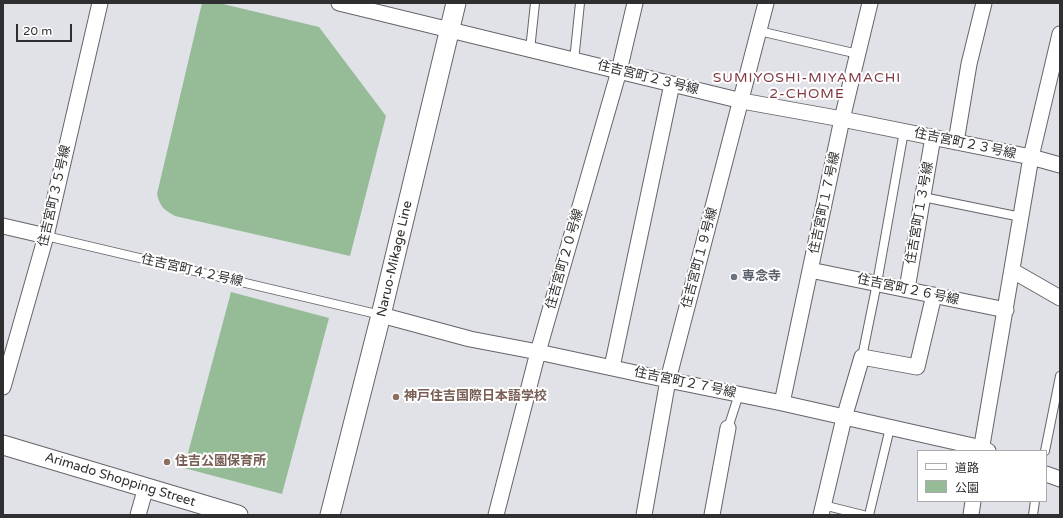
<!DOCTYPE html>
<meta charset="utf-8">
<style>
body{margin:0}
#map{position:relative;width:1063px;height:518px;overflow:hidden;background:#e1e2e8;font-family:"Varela Round","Noto Sans JP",sans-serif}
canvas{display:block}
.frame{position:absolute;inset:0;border:4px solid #2f2f32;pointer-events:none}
.legend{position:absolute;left:917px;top:450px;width:130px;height:52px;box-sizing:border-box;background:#fff;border:1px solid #acacad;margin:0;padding:5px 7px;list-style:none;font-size:12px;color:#2f2f32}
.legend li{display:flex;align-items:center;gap:8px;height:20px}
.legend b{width:20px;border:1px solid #acacad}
.scale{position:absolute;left:16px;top:24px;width:56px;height:18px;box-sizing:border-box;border:2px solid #2f2f32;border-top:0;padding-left:5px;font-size:12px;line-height:14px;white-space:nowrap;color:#2f2f32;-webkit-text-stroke:3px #fff;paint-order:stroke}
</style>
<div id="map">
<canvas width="1063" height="518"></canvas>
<div class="frame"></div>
<ul class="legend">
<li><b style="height:5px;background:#fff"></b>道路</li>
<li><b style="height:11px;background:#95bc97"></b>公園</li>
</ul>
<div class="scale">20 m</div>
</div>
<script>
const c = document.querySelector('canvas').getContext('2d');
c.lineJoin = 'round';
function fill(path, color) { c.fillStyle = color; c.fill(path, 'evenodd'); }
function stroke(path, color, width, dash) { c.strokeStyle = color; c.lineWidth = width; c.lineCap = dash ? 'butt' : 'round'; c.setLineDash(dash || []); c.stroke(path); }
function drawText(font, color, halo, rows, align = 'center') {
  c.font = font + ' "Varela Round","Noto Sans JP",sans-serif'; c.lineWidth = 4; c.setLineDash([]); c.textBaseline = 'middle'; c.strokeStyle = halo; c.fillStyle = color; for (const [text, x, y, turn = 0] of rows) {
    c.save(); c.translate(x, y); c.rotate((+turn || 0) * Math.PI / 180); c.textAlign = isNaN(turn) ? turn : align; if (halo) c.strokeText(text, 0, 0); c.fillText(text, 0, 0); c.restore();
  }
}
const green = new Path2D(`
 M202,3h17l100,24 67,89 -36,140 -175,-40c-11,-6 -15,-9 -18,-22z
 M231,292l98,26 -47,176 -98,-26z`);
const service = new Path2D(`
 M759,31l99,23
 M530,50l5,-47
 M574,61l6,-58
 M923,197l98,20
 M46,236l335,79
 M862,357l15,-74 27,-152
 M728,428l11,-34
 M1045,451l15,-75
 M823,505l40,10
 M869,515l21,-87
 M1033,515l2,-14`);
const minor = new Path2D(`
 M339,3l403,98 100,18 189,38 29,8
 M956,142l13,-78 15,-61
 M3,226l43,10
 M810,270l196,40
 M1013,271l47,27
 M907,289l26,-152
 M381,315l89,24 68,13 130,28 114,23 200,45 6,3
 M612,367l60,-283
 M3,387l43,-151 54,-233
 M782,403l60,-284 28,-116
 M981,451l50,-294 29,-123
 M1046,474l14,5
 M138,515l8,-28
 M496,515l42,-163 81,-281 16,-68
 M644,515l24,-135 98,-377
 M712,515l16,-87
 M821,515l23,-97 18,-61 55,10 17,-72
 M971,515l2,-14`);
const tertiary = new Path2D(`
 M3,445l235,70
 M330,515l51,-200 75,-312`);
const markers = [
 [734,277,4,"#6b7280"],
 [396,397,4,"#8d6e63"],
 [167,462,4,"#8d6e63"]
];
const streetNames = [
 ["住吉宮町２３号線",648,78,14],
 ["住吉宮町２３号線",965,144,12],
 ["住吉宮町３５号線",55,196,-77],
 ["住吉宮町１７号線",825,203,-78],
 ["住吉宮町１３号線",920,213,-80],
 ["住吉宮町１９号線",700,258,-75],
 ["Naruo-Mikage Line",395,259,-77],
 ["住吉宮町２０号線",565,259,-74],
 ["住吉宮町４２号線",192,271,13],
 ["住吉宮町２６号線",908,290,12],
 ["住吉宮町２７号線",685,383,12],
 ["Arimado Shopping Street",120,480,17]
];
const worshipNames = [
 ["専念寺",742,277]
];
const educationNames = [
 ["神戸住吉国際日本語学校",404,397],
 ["住吉公園保育所",175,462]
];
const neighbourhoodNames = [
 ["SUMIYOSHI-MIYAMACHI",807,78],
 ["2-CHOME",807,94]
];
fill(green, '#95bc97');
stroke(service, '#64656a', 10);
stroke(minor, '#64656a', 17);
stroke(tertiary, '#64656a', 21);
stroke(service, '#fff', 8);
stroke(minor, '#fff', 15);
stroke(tertiary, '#fff', 19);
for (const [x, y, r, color] of markers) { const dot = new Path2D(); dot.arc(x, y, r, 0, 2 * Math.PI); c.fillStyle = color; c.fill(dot); stroke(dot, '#fff', 1.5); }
drawText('13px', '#2f2f32', '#fff', streetNames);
drawText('bold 13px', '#5b616d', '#fff', worshipNames, 'left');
drawText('bold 13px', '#785e54', '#fff', educationNames, 'left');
c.letterSpacing = '1px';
drawText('14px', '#813942', '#fff', neighbourhoodNames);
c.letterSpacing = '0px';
</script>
